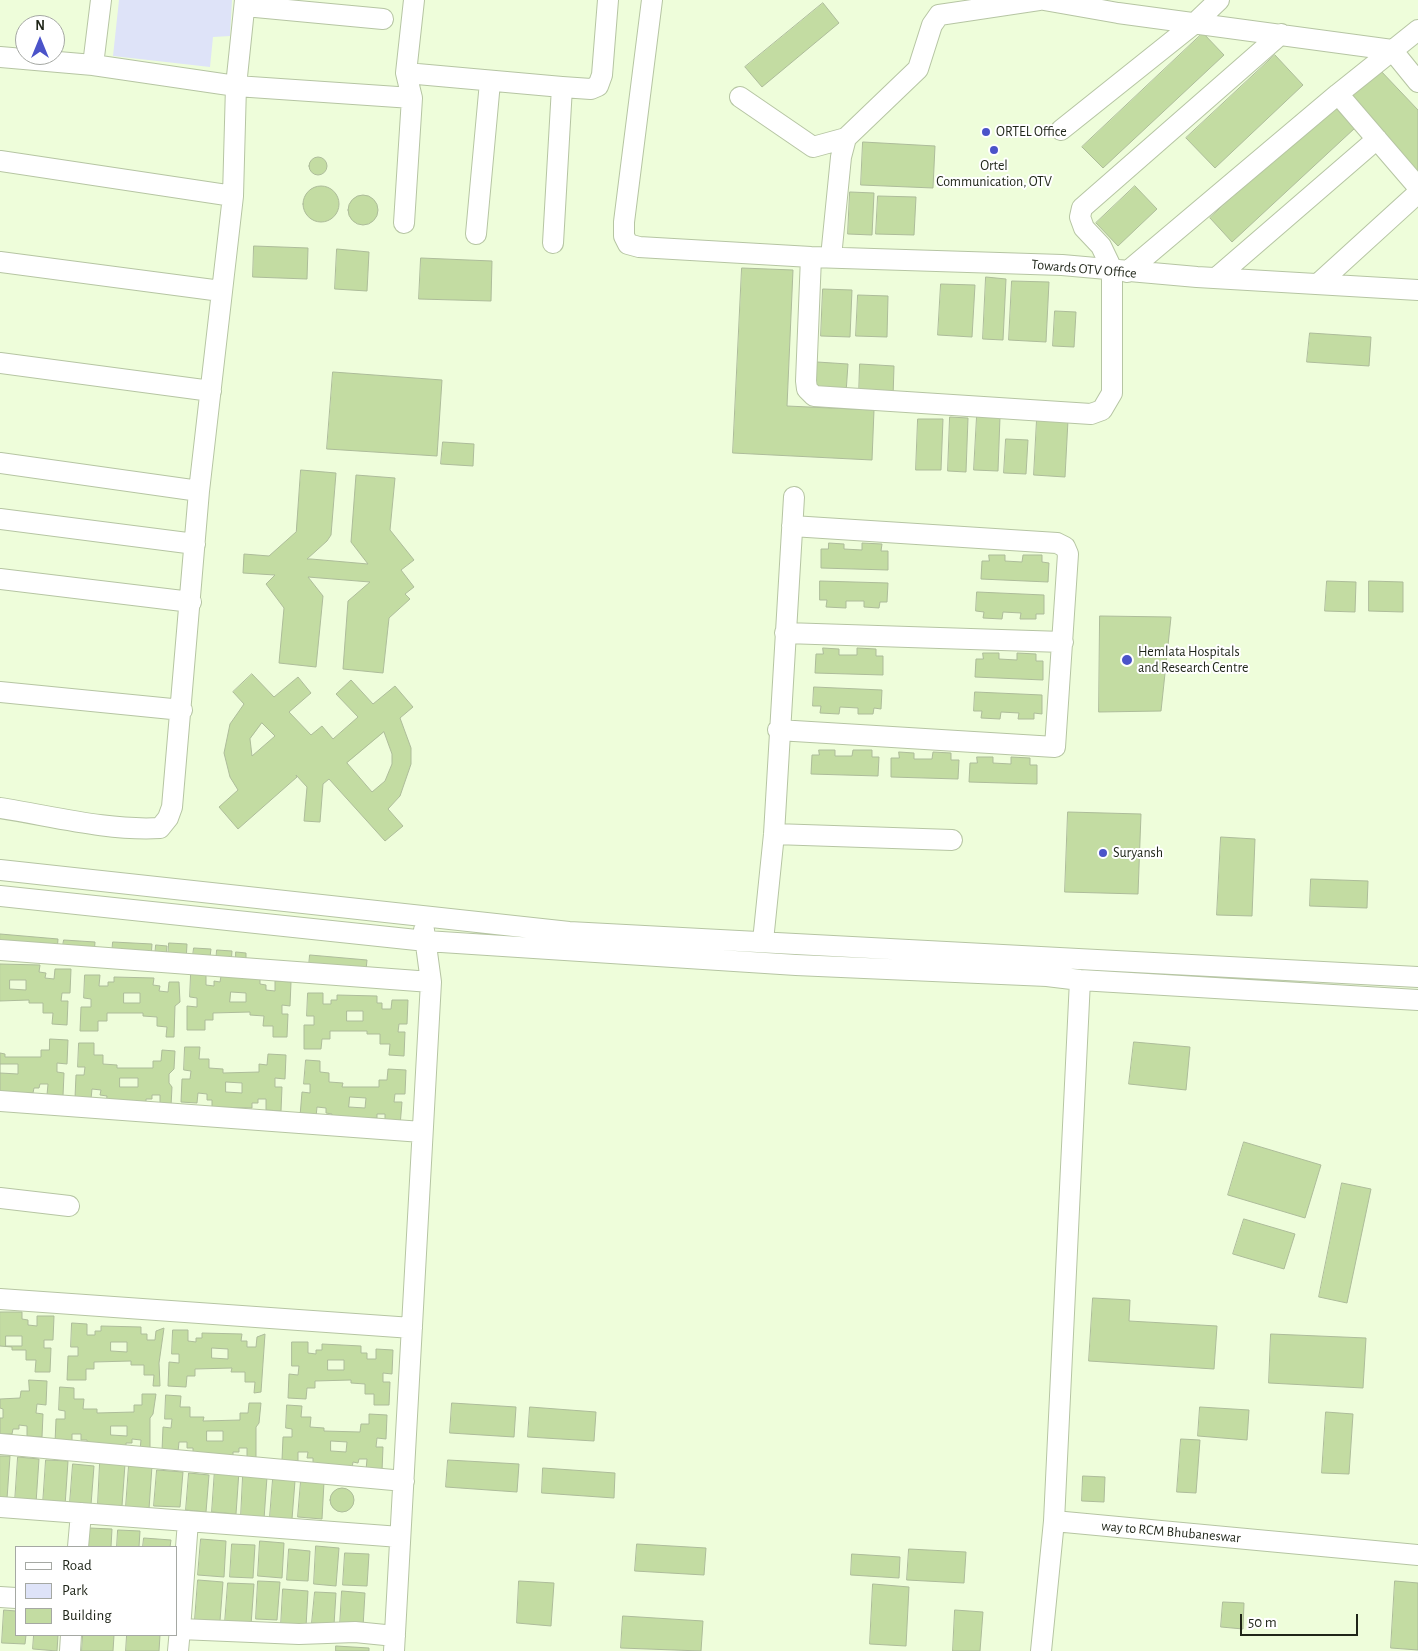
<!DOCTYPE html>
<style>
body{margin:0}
#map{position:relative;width:1418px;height:1651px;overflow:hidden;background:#eefdda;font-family:"Alegreya Sans",sans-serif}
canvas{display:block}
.legend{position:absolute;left:15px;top:1546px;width:162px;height:90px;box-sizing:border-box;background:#fff;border:1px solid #a5a8a3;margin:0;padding:6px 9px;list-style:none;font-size:15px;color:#1f2518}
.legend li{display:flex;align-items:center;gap:10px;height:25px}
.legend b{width:25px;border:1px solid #a5a8a3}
.north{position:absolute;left:15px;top:15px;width:50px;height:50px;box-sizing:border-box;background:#fff;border:1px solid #a5a8a3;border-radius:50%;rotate:0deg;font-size:14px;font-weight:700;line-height:20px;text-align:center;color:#1f2518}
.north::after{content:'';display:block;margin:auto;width:18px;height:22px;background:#4b53c9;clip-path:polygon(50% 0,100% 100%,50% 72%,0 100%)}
.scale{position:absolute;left:1240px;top:1614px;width:118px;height:22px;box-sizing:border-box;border:2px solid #1f2518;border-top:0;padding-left:6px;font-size:15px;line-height:18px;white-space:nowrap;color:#1f2518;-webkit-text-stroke:4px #fff;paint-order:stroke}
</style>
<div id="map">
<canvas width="1418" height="1651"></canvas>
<ul class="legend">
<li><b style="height:6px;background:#fff"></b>Road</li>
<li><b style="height:14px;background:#dee3f8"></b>Park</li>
<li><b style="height:14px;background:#c3dca2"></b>Building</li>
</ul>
<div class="north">N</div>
<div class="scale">50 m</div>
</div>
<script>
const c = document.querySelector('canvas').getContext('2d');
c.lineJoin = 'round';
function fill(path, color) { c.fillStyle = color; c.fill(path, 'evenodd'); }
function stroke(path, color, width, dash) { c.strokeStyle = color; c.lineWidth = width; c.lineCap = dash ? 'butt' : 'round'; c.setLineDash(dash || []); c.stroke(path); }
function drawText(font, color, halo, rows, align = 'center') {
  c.font = font + ' "Alegreya Sans",sans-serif'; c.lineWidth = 4; c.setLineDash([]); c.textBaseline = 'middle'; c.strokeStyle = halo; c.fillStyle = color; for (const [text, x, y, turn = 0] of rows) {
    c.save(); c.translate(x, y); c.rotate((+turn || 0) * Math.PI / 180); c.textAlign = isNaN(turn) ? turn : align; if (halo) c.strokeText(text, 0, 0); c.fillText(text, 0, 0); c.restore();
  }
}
const green = new Path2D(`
 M119,0h113l-2,36 -17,1 -3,30 -97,-11z`);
const building = new Path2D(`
 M823,3l16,20 -77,64 -17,-20z
 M1203,33l21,22 -121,113 -21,-21z
 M1275,55l28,30 -88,83 -29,-30z
 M1380,70l38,40v62l-69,-73z
 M1332,104l23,24 -123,114 -22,-24z
 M863,142l72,4 -2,42 -72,-3z
 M309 166a9 9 0 1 1 18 0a9 9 0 1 1-18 0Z
 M303 204a18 18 0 1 1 36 0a18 18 0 1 1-36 0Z
 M1135,186l22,23 -39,37 -22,-23z
 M850,192l24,1 -2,42 -24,-1z
 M348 210a15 15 0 1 1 30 0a15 15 0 1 1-30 0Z
 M878,196l38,1 -2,38 -38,-1z
 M254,246l54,2 -1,31 -54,-2z
 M337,249l32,3 -2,39 -32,-2z
 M421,258l71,3 -1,40 -72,-2z
 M742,268l51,2 -6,136 87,4 -2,50 -139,-7z
 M986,277l20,2 -3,61 -20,-1z
 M1012,281l37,1 -3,60 -37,-2z
 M941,284l34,1 -3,52 -34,-2z
 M823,289l29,1 -2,47 -29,-1z
 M858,295l30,1 -1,41 -31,-1z
 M1055,311l21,1 -2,35 -21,-1z
 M1310,333l61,4 -2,29 -62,-4z
 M817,362l31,2 -2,29 -31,-1z
 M860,364l34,2 -1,32 -34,-2z
 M333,372l109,8 -5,76 -110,-7z
 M977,416l23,1 -2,54 -24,-1z
 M950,417l18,1 -2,54 -18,-1z
 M918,419h25l-2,51h-25z
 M1037,419l31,1 -3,57 -31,-2z
 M1006,439l22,1 -2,34 -22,-1z
 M443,442l31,2 -1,22 -32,-2z
 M301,470l35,3 -5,62 -4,6 -20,18h4l57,5 -17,-22 5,-67 39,3 -5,52 24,30 -13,10 13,17 -9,7 5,5 -21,19 -6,55 -40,-4 5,-68 22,-19 -62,-5 15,19 -7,71 -37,-4 5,-55 -18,-24 9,-9 -32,-2 1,-19 25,2 27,-24z
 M829,543l15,1v5l18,1v-7l20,1 -1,7h7v19l-67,-2v-19h7z
 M989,555h16v6l17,1 1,-7h19v7l7,1 -1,19 -67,-3 1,-18h7z
 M820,581l68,2 -1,19h-7l-1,6 -15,-1v-6h-18v7l-20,-1 1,-7h-7z
 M1327,581l29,1 -1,30 -30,-1z
 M1369,581l34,1v30l-34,-1z
 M977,592l67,3v19h-8v5h-16l1,-6 -18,-1 -1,7 -19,-1 1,-6 -8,-1z
 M1100,616l71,1 -10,94 -62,1z
 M823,648l16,1v6h18v-7l19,1v7h7v19l-68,-2 1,-19h7z
 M983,653h16v6l18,1v-7l19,1v7h7v19l-68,-3 1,-18h7z
 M252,674l22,23 24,-20 13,16 -22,19 22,23 11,-9 11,13 25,-22 -22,-23 15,-14 22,24 22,-18 18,21 -13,11 11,30v16l-11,32 -12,13 15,17 -18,15 -56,-62 -6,5 -3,38 -16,-1 3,-34 -11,-12 1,2 -59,52 -19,-22 19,-17 -8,-13 -6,-24 6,-29 14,-20 -11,-12zM262,723l13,13 -23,20 -2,-17zM384,732l8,22v10l-7,17 -13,11 -25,-29z
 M814,687l68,3 -1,19 -7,-1 -1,6h-15v-6l-18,-1 -1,7 -19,-1 1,-7h-8z
 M975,692l67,3v19l-8,-1v6h-16l1,-6 -18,-1 -1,7 -19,-1 1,-7h-8z
 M819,750h16v6h17l1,-6h19v7h7l-1,19 -67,-2 1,-19h7z
 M899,752l15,1v6h18l1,-7 18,1v7h8l-1,19 -67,-2v-19h8z
 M977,757h16v6l18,1v-7l19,1v7h7v19l-68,-2 1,-19h7z
 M1068,812l73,2 -3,80 -73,-2z
 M1221,837l34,2 -3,77 -35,-1z
 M1311,879l57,2 -1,27 -57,-2z
 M0,934l58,5 -1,13 -57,-5z
 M64,940l31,2 -1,13 -32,-3z
 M113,942l39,2 -1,14 -39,-3z
 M169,943l18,1 -1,18 -18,-1z
 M156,945l11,1 -1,13 -11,-1z
 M194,948l17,1 -1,8 -17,-1z
 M217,950l15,1 -1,13 -15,-1z
 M236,952l10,1v10h-10z
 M310,955l57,5 -1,10 -57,-4z
 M0,964l40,1 -1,7 7,1 -1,5 9,1 1,-10h16l-1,24h-8l-1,8h7l-1,24 -15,-1 1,-11h-10v-10h-14v-3l-29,1zM10,980h16v10l-16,-1z
 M191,974h15v11l8,1v-5l6,1 1,-6 39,1v7l6,1v5l9,1v-10l16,1 -1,24 -8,-1v9h6l-1,23h-14v-11h-10l1,-10 -14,-1v-3l-37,1v7h-8v10h-18v-24l10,1v-9l-7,-1zM231,992l15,1v9h-16z
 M85,975h15l-1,11h9v-4h6v-5l40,1 -1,7 7,1 -1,5 9,1 1,-10h10l1,20 -5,4 -1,31h-8l1,-10 -10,-1v-9l-14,-1v-3h-36v8h-9v10h-18l1,-24h10v-8l-7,-1zM124,993h16v10h-16z
 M308,993h15v11h8v-4h6v-5l40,1v7h5v6h9l1,-9h16l-1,24h-8l-1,8h7l-1,24 -15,-1 1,-11h-10v-10h-13v-3h-37v8h-8l-1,10h-17v-24h10v-9h-7zM347,1011h16v10h-16z
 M50,1039l18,1 -1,24 -10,-1v9l7,1 -1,23 -16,-1 1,-11h-8l-1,4h-5l-1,5 -33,-1v-39l5,1v3h36v-7h8zM0,1064h18v10l-18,-1z
 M1134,1042l56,5 -4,43 -57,-6z
 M79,1043h15v12h9v9l14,1v3h36v-7h8l1,-11 13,1 -1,18 -5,5v9l3,4 -1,19h-11v-11h-8v4h-6v5l-40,-1 1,-7 -7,-1 1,-5 -9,-1 -1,10 -16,-1 1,-23h8l1,-8h-7zM120,1078h18v9h-18z
 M185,1047h15l-1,12h10v9l14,1v4l36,-1v-8l8,1 1,-11 18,1 -1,24 -10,-1v9h7l-1,24 -15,-1v-11h-8v4h-6v5l-40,-1v-7h-5v-6l-9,-1 -1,10 -16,-1 1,-23h8l1,-8 -7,-1zM226,1082l16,1v10l-16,-1z
 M306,1060l14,1v11l9,1v9l14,1 -1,4h37v-7h8l1,-11 18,1 -1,24h-10l-1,8h8l-2,24 -15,-1v-11h-8v4h-6v5l-40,-2 1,-7 -6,-1v-5l-9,-1 -1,10 -16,-1 2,-24 8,1v-9h-6zM350,1097l16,1 -1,10 -16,-1z
 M1244,1142l77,23 -16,53 -77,-23z
 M1342,1183l29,6 -24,114 -28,-6z
 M1244,1219l51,15 -11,35 -51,-15z
 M1093,1298l37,2 -1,21 88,5 -3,43 -125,-8z
 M0,1312h22v7l6,1v5l9,1v-10h17l-1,24h-9v8h7l-1,24h-15l1,-12h-10v-10h-14v-3l-12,-1zM6,1336h16v10h-16z
 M72,1323l15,1v11h8v-4h6v-5l40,1v7h6v6h8l1,-9 8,-3 -5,35 1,23h-7l1,-11h-10v-10h-13v-4l-37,1v7h-8v11h-19l1,-24h10v-9h-7zM111,1342h16v10l-16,-1z
 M173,1330h15v11l8,1v-4h6v-5l40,1 -1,7h6v6h9l1,-10 8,-3 -4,58 -7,1 1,-11h-10v-10h-14l1,-4 -37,1v7h-8l-1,11 -18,-1 1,-24 10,1v-9h-7zM212,1348l16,1v10l-16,-1z
 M1271,1334l95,4 -3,50 -94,-5z
 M292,1342h16v11l8,1v-4h6v-6l39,2v7h6v6h9v-10l17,1 -1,24 -9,-1v9h7l-1,23h-15v-11h-9v-10l-14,-1v-3l-36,1v7h-8l-1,11 -18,-1 1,-24 9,1 1,-9h-7zM328,1360h16v10h-16z
 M29,1380l18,1 -1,24 -9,-1 -1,9 7,1 -1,23 -15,-1v-10l-8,-1v4h-6l-1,5h-12v-16h3v-9l-3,-1v-9l20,-1 1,-7h8z
 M60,1387l14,1v11h10l-1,10h14v4l37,-1v-7h8v-11h14l-3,20 -3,4v34l-10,-2 1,-10 -9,-1v4h-6v5l-39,-1v-7h-6v-6h-9v9h-17l1,-24h9v-8l-6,-1zM111,1426h16v10l-16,-1z
 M166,1395l15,1 -1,11h10v10h14l-1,4 37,-1v-7h8l1,-10h12l-2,20 -3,4v32h-9v-11h-8v4h-6v5l-40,-2v-7h-6v-6h-8l-1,10 -16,-1 1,-24 8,1 1,-9h-7zM207,1431h16v10h-16z
 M452,1403l64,4 -2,30 -64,-4z
 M287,1405l15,1 -1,11h10l-1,10 14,1v3l36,1 1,-8h8v-10l18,1 -1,24 -9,-1 -1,9h7l-1,24 -16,-1 1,-11h-8l-1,4 -5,-1 -1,6 -39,-3v-7h-6l1,-6h-10v9l-16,-1 1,-23h9v-8l-6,-1zM331,1441l16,1 -1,10 -15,-1z
 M530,1407l66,5 -2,29 -66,-4z
 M1200,1407l49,3 -2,30 -49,-4z
 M1326,1412l27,2 -4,60 -27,-1z
 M1181,1439l19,1 -4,53 -19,-1z
 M0,1456h10l-3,43h-7z
 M18,1457l21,2 -3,44 -21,-1z
 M46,1460l22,1 -3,45 -22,-2z
 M448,1460l71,4 -2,28 -71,-5z
 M100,1463l25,1 -3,42 -24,-2z
 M73,1464l21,2 -3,39 -21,-2z
 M129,1465l23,1 -3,43 -23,-2z
 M543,1468l72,5 -1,25 -72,-5z
 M215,1469l24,2 -3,43 -24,-2z
 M157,1470l26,2 -3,35 -26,-1z
 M189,1473l20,2 -3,37 -20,-2z
 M243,1476l24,1 -3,42 -23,-2z
 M1083,1476l22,1 -1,25 -22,-1z
 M273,1479l22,2 -3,38 -22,-2z
 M301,1481l23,1 -2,37 -24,-2z
 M330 1500a12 12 0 1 1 24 0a12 12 0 1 1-24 0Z
 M89,1528l23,1 -1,18h-23z
 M118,1530l22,1 -1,16h-22z
 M144,1538l27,2 -1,7h-27z
 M201,1539l25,2 -2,36 -26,-2z
 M260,1541l24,2 -2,35 -24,-2z
 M232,1544l23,1 -2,33 -23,-1z
 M637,1544l69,4 -2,27 -69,-4z
 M316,1546l23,2 -3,38 -22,-2z
 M289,1549l21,2 -2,30 -21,-1z
 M909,1549l57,3 -2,31 -57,-3z
 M345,1553l24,1 -2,32 -24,-1z
 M852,1554l48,3 -1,21 -48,-3z
 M198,1580l25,2 -3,39 -25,-1z
 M258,1581l22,1 -3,38 -21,-1z
 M519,1581l35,2 -3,43 -34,-3z
 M1395,1581l23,2v67l-27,-2z
 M228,1583l26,1 -3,41 -26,-2z
 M873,1584l36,3 -3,59 -36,-2z
 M283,1589l25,2 -2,36 -25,-1z
 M342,1591l23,2 -2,34 -23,-1z
 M315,1592l21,1 -2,32 -22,-2z
 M1223,1602l21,1 -1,26 -22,-2z
 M4,1610l12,1v24h10l-1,9 -23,-1z
 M955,1610l28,2 -3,39h-27z
 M623,1616l80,5 -2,30 -80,-3z
 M34,1635h24l-1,16 -24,-2z
 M83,1635h31l-1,16h-31z
 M127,1635h33l-1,16h-33z
 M336,1646l33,2v3h-33z`);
const minor = new Path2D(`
 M652,0l-28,222v14l4,8 11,3 172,10 251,8 135,12 221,13
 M1044,0l74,13 274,37 26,32
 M245,6l138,13
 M0,57l93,8 143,21 176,12 -6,-25 8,-73
 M93,65l8,-65
 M406,73l156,14 29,2 7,-3 4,-11 6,-75
 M1338,94l80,93
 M740,97l73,50 33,-9
 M1061,130l134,-107 24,-23
 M0,161l233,35
 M404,223l8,-125
 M476,234l14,-152
 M553,243l9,-156
 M811,257l-5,124 1,8 7,7 277,18 11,-4 10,-17v-124l-11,-23 -17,-18 -4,-11 2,-9 199,-174
 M831,257l10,-100 5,-19 72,-69 14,-44 7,-10 100,-15
 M0,262l221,29
 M1127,272l211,-178 80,-64
 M1216,278l161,-139
 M1318,284l100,-91
 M0,363l211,28
 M0,463l199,28
 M0,519l195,25
 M0,579l191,23
 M785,633l278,9
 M0,692l182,18
 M778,730l277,17 13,-193 -3,-7 -8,-4 -265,-17
 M0,808c52,8 107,23 160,20l8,-10 4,-11 27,-316 34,-295 3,-110 9,-86
 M774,834l178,6
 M0,870l569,62 849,45
 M0,896l426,45 370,24 251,11 33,4 338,20
 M763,941l11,-107 20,-337
 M0,950l431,32
 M0,1101l422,31
 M0,1198l69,8
 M0,1299l412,29
 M0,1444l404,37
 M0,1507l400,30
 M1054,1521l26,-541
 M78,1547l3,-34
 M0,1597l16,1
 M180,1629l8,-108
 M70,1651l1,-16
 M178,1651l2,-22 119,5 56,-2 40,4
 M394,1651l37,-669 -7,-52
 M1041,1651l13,-130 364,34`);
const markers = [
 [986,132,5,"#4b53c9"],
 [994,150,5,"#4b53c9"],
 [1127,660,6,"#4b53c9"],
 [1103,853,5,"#4b53c9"]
];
const poiNames = [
 ["ORTEL Office",996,132],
 ["Ortel",994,166,"center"],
 ["Communication, OTV",994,182,"center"],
 ["Hemlata Hospitals",1138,652],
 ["and Research Centre",1138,668],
 ["Suryansh",1113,853]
];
const streetNames = [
 ["Towards OTV Office",1084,269,5],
 ["way to RCM Bhubaneswar",1171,1532,5]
];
fill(green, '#dee3f8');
fill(building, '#c3dca2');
stroke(building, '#adbc9a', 1);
stroke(minor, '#b6c5a3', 22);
stroke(minor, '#fff', 20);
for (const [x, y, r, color] of markers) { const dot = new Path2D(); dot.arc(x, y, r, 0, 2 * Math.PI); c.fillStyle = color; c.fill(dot); stroke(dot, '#fff', 2); }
drawText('14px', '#1f2518', '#fff', poiNames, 'left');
drawText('14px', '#1f2518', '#fff', streetNames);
</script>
